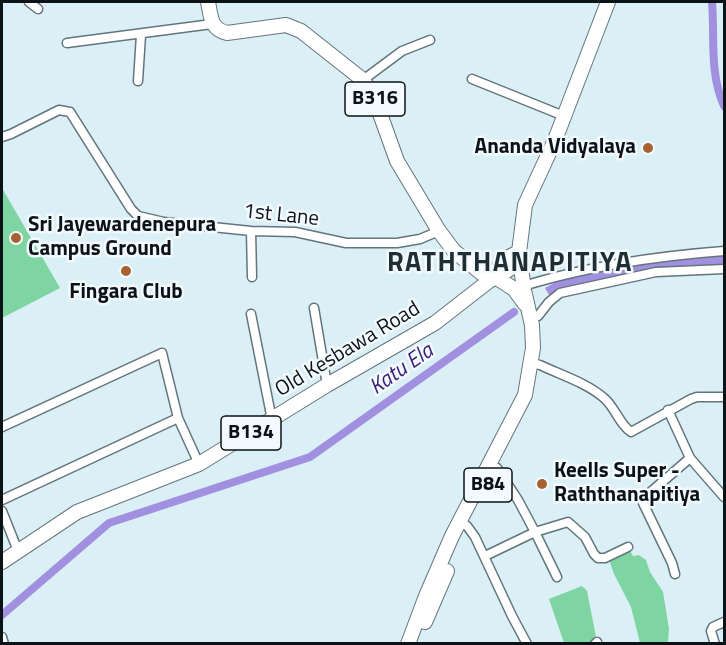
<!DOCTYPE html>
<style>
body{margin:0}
#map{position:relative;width:726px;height:645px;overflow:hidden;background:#dbeff7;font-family:"Titillium Web",sans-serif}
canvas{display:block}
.frame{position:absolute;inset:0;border:3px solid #0c1316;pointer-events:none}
</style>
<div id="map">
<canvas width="726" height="645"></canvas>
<div class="frame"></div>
</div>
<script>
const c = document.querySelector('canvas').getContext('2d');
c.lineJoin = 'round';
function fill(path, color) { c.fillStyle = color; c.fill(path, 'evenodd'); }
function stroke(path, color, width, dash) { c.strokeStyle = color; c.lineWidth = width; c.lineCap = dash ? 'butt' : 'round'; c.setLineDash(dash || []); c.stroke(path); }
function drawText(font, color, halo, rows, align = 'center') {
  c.font = font + ' "Titillium Web",sans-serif'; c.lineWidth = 5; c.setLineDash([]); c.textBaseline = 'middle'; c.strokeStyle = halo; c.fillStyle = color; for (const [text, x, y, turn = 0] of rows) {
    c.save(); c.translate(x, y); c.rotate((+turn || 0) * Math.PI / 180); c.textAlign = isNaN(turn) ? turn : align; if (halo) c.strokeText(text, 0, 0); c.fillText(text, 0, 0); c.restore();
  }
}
const green = new Path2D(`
 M2,188l58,100 -58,30z
 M628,547l5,9 6,-1 7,5 4,12 13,20 6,37 -1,14h-28l-9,-36 -17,-33 -6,-17z
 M582,586l5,5 10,51 -33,1 -15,-44z`);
const water = new Path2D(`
 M724,254v11l-164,26 -11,4 -4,-7 16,-9 81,-18z`);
const canal = new Path2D(`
 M712,2c3,35 -3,70 12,104
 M2,615l107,-92 201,-66 204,-145`);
const minor = new Path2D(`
 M29,2l9,7
 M67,43l145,-19
 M472,79l92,37
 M363,80l39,-29 28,-11
 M138,81l3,-46
 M2,137l9,-3 48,-24 11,2 61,97 7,7 26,6 87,9 44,1 51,11h51l23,-4 19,-8
 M251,231l1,46
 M530,284c64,-19 128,-28 194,-33
 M314,308l13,77
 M251,314l21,106
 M538,316l11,-14 11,-9 96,-21 68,-3
 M531,363l9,2c21,10 47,18 64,33 11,9 15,26 27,34l60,-33 6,-2h27
 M668,410l22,48 34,39
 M2,427l160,-74 16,65 21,46
 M497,468l21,32 17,32 33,-10 17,15 9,17 4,4h7l23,-11
 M2,500l176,-82
 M2,511l16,40
 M460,522l7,4 8,11 37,79 15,28
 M485,556l50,-24 22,45
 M675,574l-3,-11 -29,-60 3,-7 44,-38
 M2,637l2,7
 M595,644l2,-2
 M715,644l-4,-13 2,-4 11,-5`);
const primary = new Path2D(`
 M208,2c3,14 2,27 19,31l59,-8 15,6 62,49 11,17 23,64 42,70 15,20 31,25 4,5
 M491,277l14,-18 14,-7
 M497,278l17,11 11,15
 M2,562l75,-50 122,-48 128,-79 108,-62 54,-42 31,-18
 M425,622l22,-51
 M408,644l18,-48 26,-60 73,-141 8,-47 -1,-23 -8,-35 -5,-38 6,-47 30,-65 53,-138`);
const markers = [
 [648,148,6,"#a66331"],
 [16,238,6,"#a66331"],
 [126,271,6,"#a66331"],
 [542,484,6,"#a66331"]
];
const shields = [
 [375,99,60],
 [251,433,60],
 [488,485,48]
];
const shieldNames = [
 ["B316",375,99],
 ["B134",251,433],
 ["B84",488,485]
];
const poiNames = [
 ["Ananda Vidyalaya",636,148,"right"],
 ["Sri Jayewardenepura",28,226],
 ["Campus Ground",28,250],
 ["Fingara Club",126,293,"center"],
 ["Keells Super -",554,472],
 ["Raththanapitiya",554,496]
];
const streetNames = [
 ["1st Lane",281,216,6],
 ["Old Kesbawa Road",348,350,-31]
];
const waterNames = [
 ["Katu Ela",402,370,-35]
];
const districtNames = [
 ["RATHTHANAPITIYA",510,264]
];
fill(green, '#7fd5a2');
fill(water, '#a190e0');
stroke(canal, '#a190e0', 8);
stroke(minor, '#63757c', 11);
stroke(primary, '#63757c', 16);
stroke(minor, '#fff', 8);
stroke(primary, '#fff', 14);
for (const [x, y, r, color] of markers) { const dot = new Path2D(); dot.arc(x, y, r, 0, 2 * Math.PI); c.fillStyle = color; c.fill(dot); stroke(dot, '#f2fafd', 2); }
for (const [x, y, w] of shields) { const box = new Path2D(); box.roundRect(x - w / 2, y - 17, w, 34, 4.5); c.fillStyle = '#f2fafd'; c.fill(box); stroke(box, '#0c1316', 1.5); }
drawText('bold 20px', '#0c1316', null, shieldNames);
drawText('bold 21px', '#0c1316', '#f2fafd', poiNames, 'left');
drawText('21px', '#0c1316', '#f2fafd', streetNames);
drawText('italic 22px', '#3c1b78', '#f2fafd', waterNames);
c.letterSpacing = '1.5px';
drawText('bold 27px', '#1e2e34', '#f2fafd', districtNames);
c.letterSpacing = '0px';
</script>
